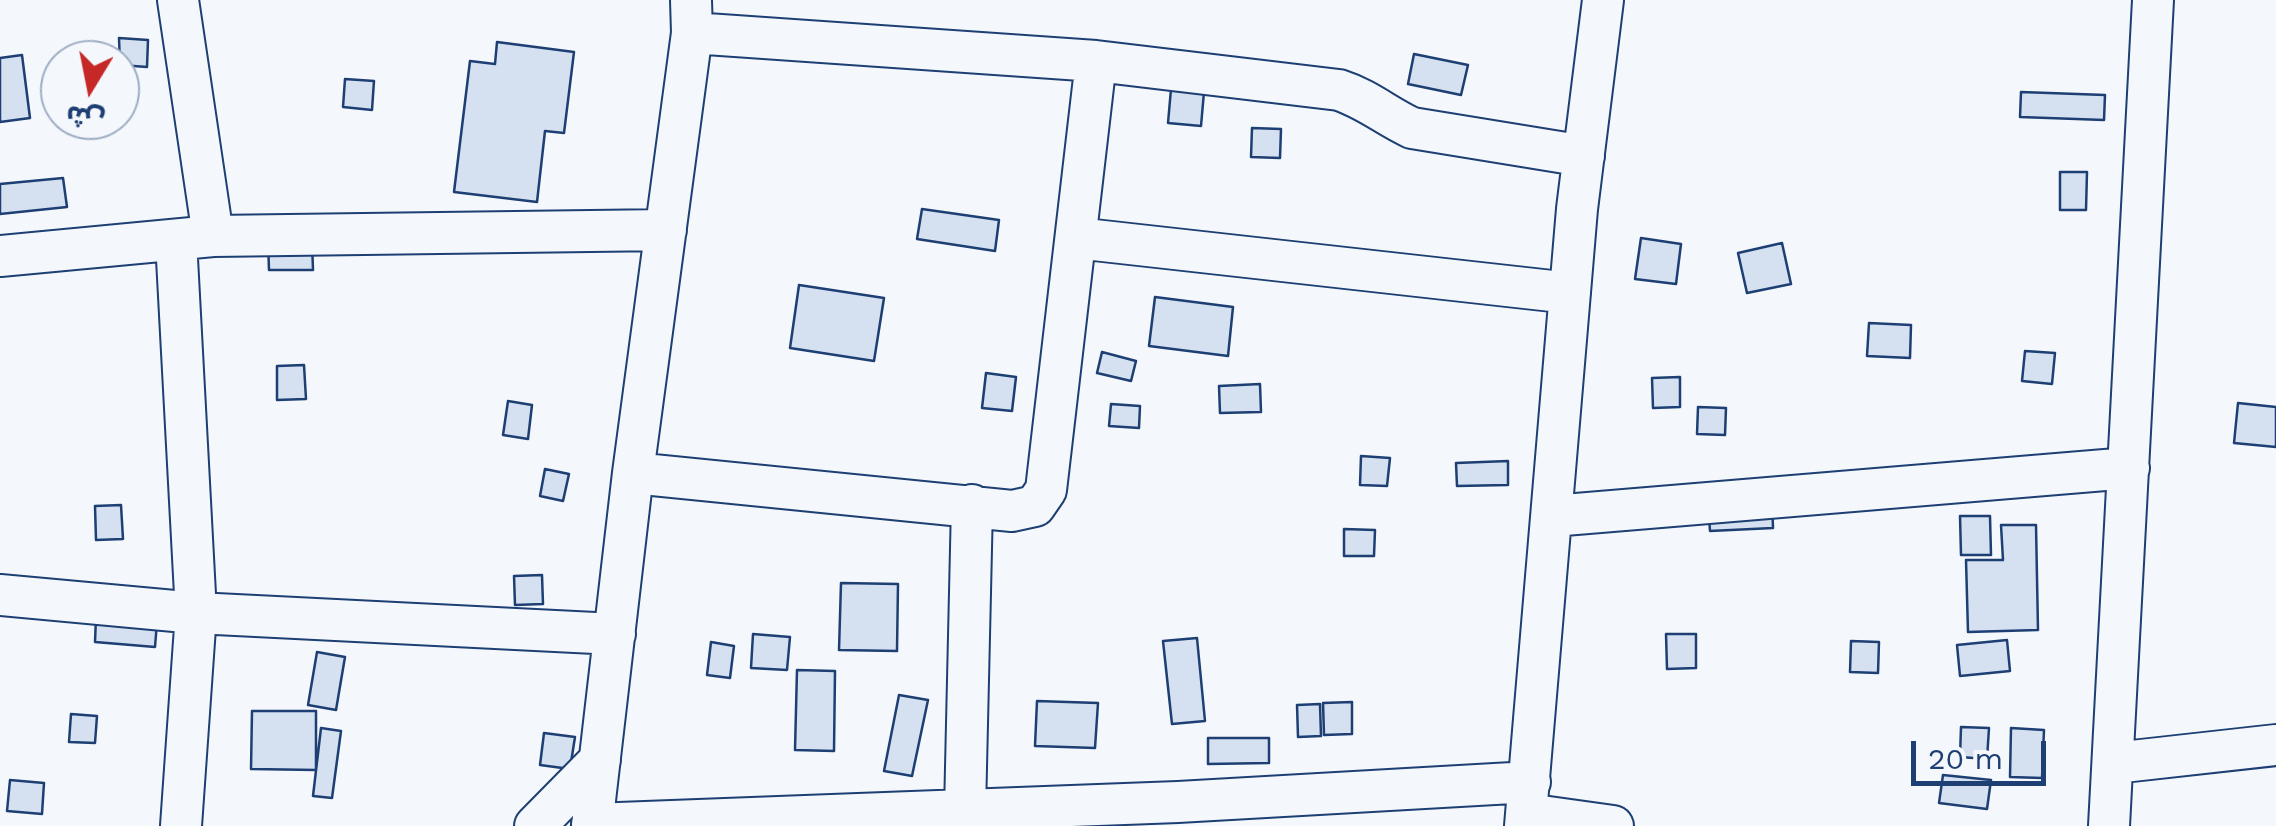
<!DOCTYPE html>
<meta charset="utf-8">
<style>
body{margin:0}
#map{position:relative;width:2276px;height:826px;overflow:hidden;background:#f4f7fb;font-family:"Work Sans","Noto Sans Arabic",sans-serif}
canvas{display:block}
.north{position:absolute;left:40px;top:40px;width:100px;height:100px;box-sizing:border-box;background:#f4f7fb;border:2px solid #9eadc5;border-radius:50%;rotate:190deg;font-size:28px;font-weight:700;line-height:40px;text-align:center;color:#1d3f73}
.north::after{content:'';display:block;margin:auto;width:35px;height:45px;background:#c62828;clip-path:polygon(50% 0,100% 100%,50% 72%,0 100%)}
.scale{position:absolute;left:1911px;top:741px;width:135px;height:45px;box-sizing:border-box;border:5px solid #1d3f73;border-top:0;padding-left:12px;font-size:30px;line-height:35px;white-space:nowrap;color:#1d3f73;-webkit-text-stroke:8px #f4f7fb;paint-order:stroke}
</style>
<div id="map">
<canvas width="2276" height="826"></canvas>
<div class="north">ش</div>
<div class="scale">20 m</div>
</div>
<script>
const c = document.querySelector('canvas').getContext('2d');
c.lineJoin = 'round';
function fill(path, color) { c.fillStyle = color; c.fill(path, 'evenodd'); }
function stroke(path, color, width, dash) { c.strokeStyle = color; c.lineWidth = width; c.lineCap = dash ? 'butt' : 'round'; c.setLineDash(dash || []); c.stroke(path); }
const building = new Path2D(`
 M119,38l29,2 -1,27 -27,-2z
 M497,42l77,10 -10,81 -19,-2 -8,71 -83,-10 16,-131 25,3z
 M1414,54l54,11 -7,30 -53,-11z
 M22,55l8,63 -30,4v-64z
 M345,79l29,2 -2,29 -29,-3z
 M1171,89l33,3 -3,34 -33,-3z
 M2021,92l84,3 -1,25 -84,-3z
 M1252,128l29,1 -1,29 -29,-1z
 M2060,172h27l-1,38h-26z
 M63,178l4,29 -67,7v-30z
 M922,209l77,11 -4,31 -78,-12z
 M1641,238l40,6 -5,40 -41,-5z
 M268,241h44l1,29h-44z
 M1782,243l9,41 -44,9 -9,-40z
 M799,285l85,13 -10,63 -84,-13z
 M1155,297l78,10 -5,49 -79,-10z
 M1869,323l42,2 -1,33 -43,-2z
 M2025,351l30,2 -3,31 -30,-3z
 M1102,352l34,9 -5,20 -34,-8z
 M304,365l2,34 -29,1v-34z
 M986,373l30,4 -4,34 -30,-3z
 M1680,377v30l-27,1 -1,-30z
 M1260,384l1,28 -41,1 -1,-27z
 M508,401l24,4 -4,34 -25,-4z
 M2238,403l38,4v40l-42,-4z
 M1111,404l29,2 -1,22 -30,-2z
 M1698,407l28,1 -1,27 -28,-1z
 M1361,456l29,2 -3,28 -27,-1z
 M1508,461v24l-51,1 -1,-23z
 M545,469l24,5 -6,27 -23,-5z
 M1772,499l1,29 -63,3 -2,-28z
 M121,505l2,34 -27,1 -1,-34z
 M1960,516h30l1,39h-30z
 M2001,525h35l2,105 -70,2 -2,-72h37z
 M1344,529l31,1 -1,26h-30z
 M542,575l1,29 -28,1 -1,-29z
 M841,583l57,1 -1,67 -58,-1z
 M96,617l61,5 -2,25 -60,-5z
 M753,634l37,3 -3,33 -36,-2z
 M1666,634h30v34l-29,1z
 M1197,638l8,83 -33,3 -9,-83z
 M2007,640l3,31 -50,5 -3,-31z
 M1851,641l28,1 -1,31 -28,-1z
 M711,642l23,4 -4,32 -23,-3z
 M317,652l28,5 -9,53 -28,-5z
 M797,670l38,1 -1,80 -39,-1z
 M899,695l29,5 -16,76 -28,-5z
 M1037,701l61,2 -3,45 -60,-2z
 M1352,702v32l-28,1 -1,-32z
 M1320,704l1,32 -23,1 -1,-32z
 M252,711h64v59l-65,-1z
 M71,714l26,2 -2,27 -26,-1z
 M1961,727l28,1 -2,31 -27,-2z
 M321,728l20,3 -9,67 -19,-2z
 M2011,728l33,2 -2,48 -32,-1z
 M544,733l31,4 -5,32 -30,-4z
 M1208,738h61v25l-61,1z
 M1943,775l48,5 -4,29 -48,-6z
 M10,780l34,3 -2,31 -35,-3z`);
const minor = new Path2D(`
 M178,0l35,236
 M692,33l404,28 243,29c28,9 47,26 73,38l172,28
 M1076,238l494,55
 M176,240l20,373 -15,213
 M0,256l213,-20 453,-6
 M633,473l379,38 23,-5 11,-16 50,-429
 M1552,516l577,-48
 M0,595l196,18 419,21
 M2114,763l162,-18
 M965,811l7,-306
 M1527,814l86,12
 M592,824l586,-22 352,-20
 M535,826l65,-66
 M592,826l41,-353 59,-440 -1,-33
 M1525,826l52,-617 26,-209
 M2109,826l44,-826`);
fill(building, '#d5e0f0');
stroke(building, '#1d3f73', 2.5);
stroke(minor, '#1d3f73', 44);
stroke(minor, '#f4f7fb', 40);
</script>
